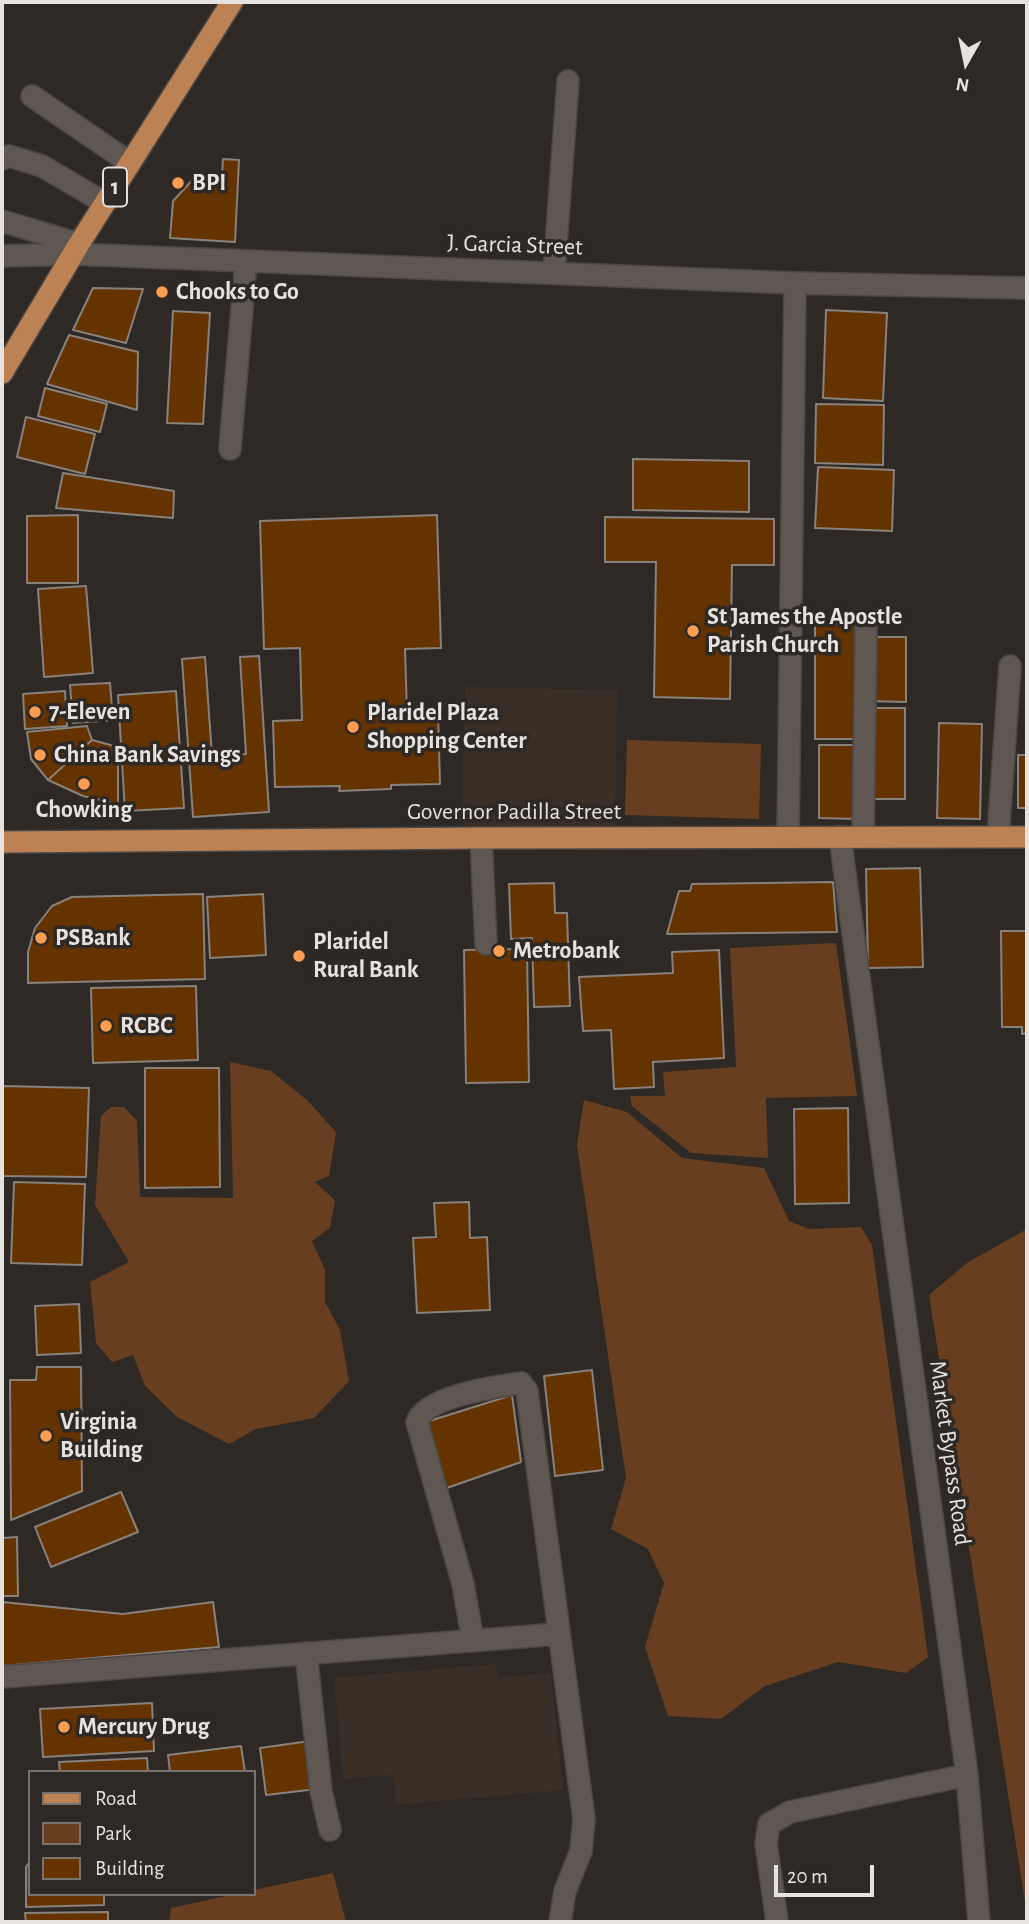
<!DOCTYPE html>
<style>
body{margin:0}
#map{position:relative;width:1029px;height:1924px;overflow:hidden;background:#2e2924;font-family:"Alegreya Sans",sans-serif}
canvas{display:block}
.frame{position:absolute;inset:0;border:4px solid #e6e2e0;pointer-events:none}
.legend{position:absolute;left:28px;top:1770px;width:228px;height:126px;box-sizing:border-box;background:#2e2924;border:2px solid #78736f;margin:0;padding:9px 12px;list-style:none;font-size:21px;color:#e6e2e0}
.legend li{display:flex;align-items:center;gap:14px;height:35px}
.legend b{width:35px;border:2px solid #78736f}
.north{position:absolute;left:931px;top:28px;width:70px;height:70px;-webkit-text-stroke:5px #2e2924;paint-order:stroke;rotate:189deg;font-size:19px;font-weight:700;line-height:28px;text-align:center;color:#e6e2e0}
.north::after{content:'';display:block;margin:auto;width:24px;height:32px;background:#e6e2e0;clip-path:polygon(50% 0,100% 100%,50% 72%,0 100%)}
.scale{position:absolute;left:774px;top:1865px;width:100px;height:32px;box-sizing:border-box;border:4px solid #e6e2e0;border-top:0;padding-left:9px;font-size:21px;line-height:24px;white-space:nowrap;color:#e6e2e0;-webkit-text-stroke:5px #2e2924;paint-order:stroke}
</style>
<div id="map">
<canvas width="1029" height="1924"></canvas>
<div class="frame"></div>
<ul class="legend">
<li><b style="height:9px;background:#bc8254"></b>Road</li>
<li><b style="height:19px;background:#673f20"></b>Park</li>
<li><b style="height:19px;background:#643300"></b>Building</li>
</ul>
<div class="north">N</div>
<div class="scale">20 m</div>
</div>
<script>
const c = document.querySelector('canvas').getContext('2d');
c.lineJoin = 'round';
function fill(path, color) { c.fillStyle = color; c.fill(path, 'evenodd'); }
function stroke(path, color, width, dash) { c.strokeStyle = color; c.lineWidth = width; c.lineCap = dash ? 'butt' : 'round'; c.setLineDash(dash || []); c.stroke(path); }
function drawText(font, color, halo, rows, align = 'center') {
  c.font = font + ' "Alegreya Sans",sans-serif'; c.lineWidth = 7; c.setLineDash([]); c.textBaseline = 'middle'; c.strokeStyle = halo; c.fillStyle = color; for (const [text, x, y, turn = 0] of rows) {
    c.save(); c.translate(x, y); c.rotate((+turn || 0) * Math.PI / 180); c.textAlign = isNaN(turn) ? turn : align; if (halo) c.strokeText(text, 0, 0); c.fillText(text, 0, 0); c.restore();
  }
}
const built = new Path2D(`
 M465,687l152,3 -2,138 -153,-3z
 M495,1664l5,13 51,-4 12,117 -167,15 -3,-30 -50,4 -9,-101z`);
const green = new Path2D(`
 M627,740l134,4 -2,75 -134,-4z
 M836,943l21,153 -91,2 2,60 -77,-5 -59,-47 -2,-10h35l-2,-24 73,-5 -6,-119z
 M230,1062l41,9 36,29 29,32 -7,44 -14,6 20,18 -5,28 -18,13 13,29v32l15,28 9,51 -35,37 -58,11 -27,15 -52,-27 -32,-31 -12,-31 -21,7 -16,-19 -6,-61 39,-20 -34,-57 6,-89 10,-9h13l13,14 3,76 93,1z
 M584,1100l43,12 55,46 82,10 25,53 20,8 52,-2 11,18 56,412 -22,16 -68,-11 -73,24 -44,33 -53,-3 -23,-69 19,-64 -16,-34 -37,-20 15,-51 -49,-333z
 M1027,1229v685l-98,-619 38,-32z
 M333,1873l13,49h-177l2,-14 64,-14h19v-4z`);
const building = new Path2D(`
 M223,159l16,1 -4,82 -65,-4 3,-37 25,-27 24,1z
 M93,288l50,1 -17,54 -53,-13z
 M826,310l61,3 -4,88 -60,-3z
 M173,311l37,2 -7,111 -36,-1z
 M69,335l69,17 -1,58 -90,-26z
 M45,388l62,16 -7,28 -62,-16z
 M816,404l68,1 -1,60 -68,-2z
 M26,417l69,17 -10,40 -68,-17z
 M633,459l116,2v51l-116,-2z
 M818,467l76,3 -2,61 -77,-3z
 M63,473l111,18 -1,27 -117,-10z
 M78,515v68h-51v-67z
 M437,515l4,133 -36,1 2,64 31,-1 2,72 -49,1v4l-52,2 1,-5 -65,1 -2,-66 29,-1 -2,-72 -36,1 -4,-128z
 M605,517l169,2v46h-42l-2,134 -76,-2 2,-135h-51z
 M86,586l7,87 -49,4 -6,-88z
 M815,624l46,1v114h-46z
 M867,637h39v65l-39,-1z
 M259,656l10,156 -76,5 -11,-158 23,-2 7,99 34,-2 -6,-97z
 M110,683l3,37 -40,3 -3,-38z
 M65,691l2,35 -42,3 -2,-35z
 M176,691l8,117 -59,3 -7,-116z
 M866,708h39v91h-39z
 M939,723l43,1 -2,95 -43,-1z
 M87,726l5,14 -44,40 -17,-21 -4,-27z
 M92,740l26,7v57l-35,-8 -35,-16z
 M819,745h40l-1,74 -39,-1z
 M1018,755h9v53h-9z
 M920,868l3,99 -55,1 -2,-99z
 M833,882l4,50 -170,2 12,-43h11l2,-7z
 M554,883l1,30h12l3,93 -36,1 -2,-69 -21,1 -2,-55z
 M203,894l2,85 -177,4v-31l7,-24 17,-22 20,-9z
 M263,894l3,61 -56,3 -3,-61z
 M1001,931h26v102l-5,1v-7h-20z
 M527,949l2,133 -63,1 -2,-133z
 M719,950l5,108 -71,4 1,25 -40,2 -3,-59 -28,1 -4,-54 94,-4 -1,-21z
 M196,986l2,74 -105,3 -2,-75z
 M145,1068h74l1,119 -75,1z
 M3,1086l86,2 -3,89 -84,-1z
 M848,1108l1,95 -54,1 -1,-95z
 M14,1182l71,2 -3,81 -71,-2z
 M469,1202l1,36 17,-1 3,73 -73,3 -4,-75 23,-1 -2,-34z
 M79,1304l2,49 -44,2 -2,-49z
 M37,1367h44l1,124 -71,29 -1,-140h26z
 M592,1370l11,100 -48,6 -11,-100z
 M512,1395l9,67 -77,27 -21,-66z
 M121,1492l17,40 -87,35 -16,-40z
 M17,1537l1,59h-16v-58z
 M2,1602l121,12 90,-12 6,45 -217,19z
 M152,1703l2,48 -111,6 -3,-48z
 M310,1741l7,48 -51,6 -6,-47z
 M241,1746l4,26h-75l-2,-17z
 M147,1758l1,14h-88l-1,-10z
 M30,1861v33h74v11l-78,2v-40z
 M108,1912v10h-82l-1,-9z`);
const minor = new Path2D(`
 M32,96l98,67
 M2,159l7,-3 33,10 63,37
 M2,221l77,23
 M2,256l71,-2 722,29 232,5
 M554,273l14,-192
 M230,449l16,-188
 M788,837l7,-554
 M840,837l127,938 12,147
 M863,837l3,-211
 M998,837l12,-171
 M481,838l5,106
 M473,1641l-10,-57 -46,-162c9,-26 78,-35 104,-39l6,8 57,428 -3,32 -16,40 -5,31
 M306,1653l15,138 9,39
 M2,1677l557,-43
 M777,1922l-11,-79 3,-19 21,-12 177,-37`);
const major = new Path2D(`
 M2,373l77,-129 153,-242
 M2,842l479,-4 546,-1`);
const markers = [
 [178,183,7,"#fc9e52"],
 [162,292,7,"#fc9e52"],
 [693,631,7,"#fc9e52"],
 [35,712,7,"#fc9e52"],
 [353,727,7,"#fc9e52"],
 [40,755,7,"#fc9e52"],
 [84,784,7,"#fc9e52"],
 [41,938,7,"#fc9e52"],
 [499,951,7,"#fc9e52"],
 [299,956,7,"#fc9e52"],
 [106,1026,7,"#fc9e52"],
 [46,1436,7,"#fc9e52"],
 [64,1727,7,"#fc9e52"]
];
const shields = [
 [115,187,24]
];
const shieldNames = [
 ["1",115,187]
];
const poiNames = [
 ["BPI",192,183],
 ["Chooks to Go",176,292],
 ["St James the Apostle",707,617],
 ["Parish Church",707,645],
 ["7-Eleven",49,712],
 ["Plaridel Plaza",367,713],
 ["Shopping Center",367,741],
 ["China Bank Savings",54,755],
 ["Chowking",84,810,"center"],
 ["PSBank",55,938],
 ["Plaridel",313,942],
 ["Rural Bank",313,970],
 ["Metrobank",513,951],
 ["RCBC",120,1026],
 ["Virginia",60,1422],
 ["Building",60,1450],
 ["Mercury Drug",78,1727]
];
const streetNames = [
 ["J. Garcia Street",515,245,2],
 ["Governor Padilla Street",514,812],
 ["Market Bypass Road",950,1453,82]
];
fill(built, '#3a2f27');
fill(green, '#673f20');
fill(building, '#643300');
stroke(building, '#88817c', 2);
stroke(minor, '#4c4745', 24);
stroke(major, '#4c4745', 24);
stroke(minor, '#5e5752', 21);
stroke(major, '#bc8254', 21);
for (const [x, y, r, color] of markers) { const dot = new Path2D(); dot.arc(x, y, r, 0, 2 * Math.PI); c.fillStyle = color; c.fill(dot); stroke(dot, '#2e2924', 2.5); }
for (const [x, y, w] of shields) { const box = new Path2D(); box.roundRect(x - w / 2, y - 19.5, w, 39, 5); c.fillStyle = '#2e2924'; c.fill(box); stroke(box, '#e6e2e0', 2); }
drawText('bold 23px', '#e6e2e0', null, shieldNames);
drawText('bold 24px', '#e6e2e0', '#2e2924', poiNames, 'left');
drawText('24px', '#e6e2e0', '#2e2924', streetNames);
</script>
